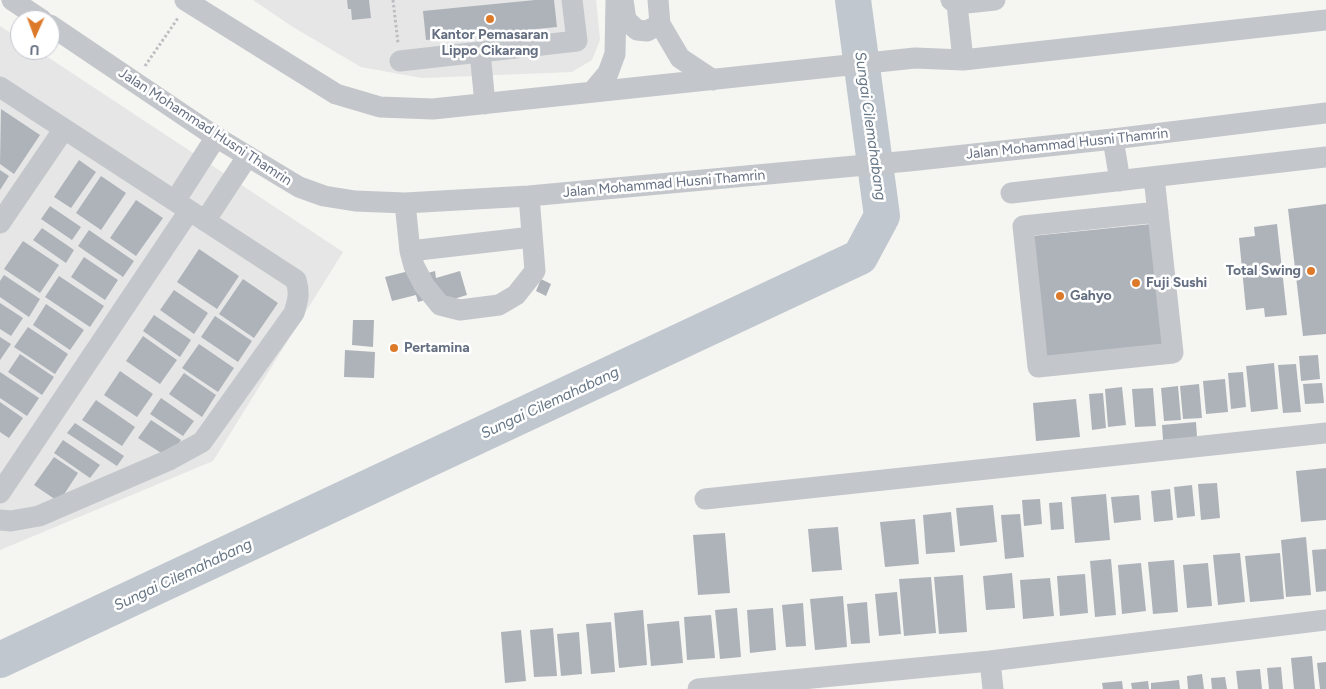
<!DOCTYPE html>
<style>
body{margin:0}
#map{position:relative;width:1326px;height:689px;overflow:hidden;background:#f5f5f2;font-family:Figtree,sans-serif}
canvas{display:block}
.north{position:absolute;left:10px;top:10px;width:50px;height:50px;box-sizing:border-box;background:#fff;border:1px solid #c1c5cd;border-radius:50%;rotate:182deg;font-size:14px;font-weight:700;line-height:20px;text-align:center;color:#656f82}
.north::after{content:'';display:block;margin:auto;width:18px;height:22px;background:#dd7a2a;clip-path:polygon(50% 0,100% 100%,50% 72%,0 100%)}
</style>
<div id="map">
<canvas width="1326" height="689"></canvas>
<div class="north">U</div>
</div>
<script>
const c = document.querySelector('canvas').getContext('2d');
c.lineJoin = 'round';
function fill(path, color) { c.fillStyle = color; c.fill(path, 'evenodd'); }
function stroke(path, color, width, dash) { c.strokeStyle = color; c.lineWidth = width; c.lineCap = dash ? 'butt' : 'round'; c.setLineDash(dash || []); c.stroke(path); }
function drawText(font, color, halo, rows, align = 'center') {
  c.font = font + ' Figtree,sans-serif'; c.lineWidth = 5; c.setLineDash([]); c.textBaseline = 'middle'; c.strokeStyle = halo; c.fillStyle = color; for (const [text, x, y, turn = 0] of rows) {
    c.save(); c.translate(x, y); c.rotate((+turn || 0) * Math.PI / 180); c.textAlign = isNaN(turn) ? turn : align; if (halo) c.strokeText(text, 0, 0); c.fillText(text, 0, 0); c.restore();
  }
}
const built = new Path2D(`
 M253,0h343l4,40 -8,20 -20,12 -150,6 -61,-11 -68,-40z
 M0,26l20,13v11h17l306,202 -130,209 -213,89z`);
const river = new Path2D(`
 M0,660l860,-403 22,-41 -29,-216`);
const building = new Path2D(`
 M347,0h22l2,18 -19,2 -1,-11h-3z
 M535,0h19l3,27 -131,13 -3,-29z
 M1,109l39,26 -26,39 -14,-10z
 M79,160l17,12 -25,36 -17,-11z
 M0,170l9,6 -9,14z
 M101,176l25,17 -25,37 -25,-17z
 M136,200l27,18 -27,38 -26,-18z
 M1326,204v130l-23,2 -15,-127z
 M50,206l31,21 -9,13 -31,-21z
 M1151,224l13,121 -119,12 -13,-121z
 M1277,224l10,91 -22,2 -1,-9 -18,2 -7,-72 16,-2 -1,-9z
 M42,228l32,22 -8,13 -33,-23z
 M89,230l45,31 -11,16 -45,-31z
 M23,241l36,24 -19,28 -36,-24z
 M199,249l40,27 -22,33 -40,-27z
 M84,257l34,23 -13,20 -34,-23z
 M409,271l2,7 24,-7 1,7 24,-7 7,24 -23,7 -2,-7 -24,7 -2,-7 -24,6 -7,-24z
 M4,275l36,24 -11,18 -29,-20v-16z
 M59,276l45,30 -14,21 -45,-30z
 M243,279l35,24 -24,35 -35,-24z
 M541,279l10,5 -5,12 -10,-5z
 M174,290l34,23 -14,21 -34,-24z
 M0,303l23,15 -12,18 -11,-7z
 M46,304l38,26 -14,20 -37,-25z
 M154,315l37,25 -11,17 -37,-26z
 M215,316l37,25 -14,21 -37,-25z
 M353,320h21l-1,27 -21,-2z
 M28,327l40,27 -13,20 -41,-27z
 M143,336l34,24 -17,24 -34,-23z
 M0,337l11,7 -11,16z
 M199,344l35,24 -16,24 -36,-24z
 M345,350l30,2 -1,26 -30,-1z
 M20,354l34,23 -12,18 -34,-23z
 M1318,355l2,24 -19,2 -2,-25z
 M1274,363l4,46 -27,3 -5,-46z
 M1296,364l5,48 -18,1 -5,-48z
 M120,371l33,23 -16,23 -33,-22z
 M0,372l39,26 -12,18 -27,-18z
 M1243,372l3,35 -15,2 -3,-36z
 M184,373l32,22 -14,22 -33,-23z
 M1225,379l3,33 -22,2 -3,-33z
 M1322,383l2,20 -19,1 -2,-20z
 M1199,384l3,34 -19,1 -3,-33z
 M1178,386l3,34 -17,1 -3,-33z
 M1122,387l4,38 -18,2 -3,-38z
 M1153,388l3,38 -21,1 -3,-38z
 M1103,393l3,35 -14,2 -3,-36z
 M161,398l33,23 -11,15 -33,-22z
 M1076,399l4,38 -44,4 -3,-38z
 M96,400l39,27 -13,19 -40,-26z
 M0,402l23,16 -14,20 -9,-6z
 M151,420l30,20 -12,18 -31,-20z
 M1196,422l1,15 -34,3 -1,-15z
 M75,423l49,33 -7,10 -50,-33z
 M63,440l37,25 -10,13 -36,-25z
 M54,457l24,16 -19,29 -25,-17z
 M1326,468v52l-25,2 -5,-51z
 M1217,483l3,35 -19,2 -3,-36z
 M1192,485l3,31 -18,2 -3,-31z
 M1170,489l3,31 -19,2 -3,-31z
 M1106,494l4,46 -35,3 -4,-46z
 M1139,495l2,25 -27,3 -3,-26z
 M1040,499l2,25 -18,2 -2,-26z
 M1062,502l2,27 -13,1 -2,-27z
 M993,505l4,37 -37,4 -4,-38z
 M951,512l4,40 -29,2 -3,-39z
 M1020,514l4,43 -19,2 -4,-44z
 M915,519l4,45 -34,3 -5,-45z
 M838,527l4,43 -30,2 -4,-43z
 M725,533l5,60 -32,2 -5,-60z
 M1306,537l5,58 -25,2 -5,-57z
 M1326,549v42l-10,1 -4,-42z
 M1240,553l5,49 -27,3 -5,-50z
 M1280,553l4,46 -34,3 -5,-46z
 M1111,559l5,56 -21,2 -5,-56z
 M1174,560l4,52 -25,2 -5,-52z
 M1141,563l5,48 -24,3 -4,-49z
 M1208,563l4,43 -25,2 -4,-43z
 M1012,573l3,35 -29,2 -3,-34z
 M1085,574l3,39 -28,3 -3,-40z
 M963,575l4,57 -28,2 -5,-57z
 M931,577l5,56 -32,3 -5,-57z
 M1050,578l4,38 -31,3 -3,-39z
 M897,592l4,42 -22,2 -4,-42z
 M843,596l4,51 -32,3 -5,-51z
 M867,602l3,41 -19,1 -4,-40z
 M803,603l3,43 -20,1 -4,-42z
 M737,608l4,49 -21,2 -5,-49z
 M773,608l3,42 -26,3 -3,-43z
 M643,610l4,55 -28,3 -5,-55z
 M711,615l4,43 -28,2 -3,-43z
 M679,621l4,42 -32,3 -4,-42z
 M611,622l4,50 -24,2 -5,-50z
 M553,628l4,48 -23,1 -4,-47z
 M521,630l5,51 -21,2 -4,-51z
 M579,632l3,42 -21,2 -4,-42z
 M1312,656l3,33h-21l-3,-31z
 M1326,662v27h-6l-3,-26z
 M1281,667l2,22h-14l-2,-21z
 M1260,669l2,20h-24l-2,-18z
 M1202,674l2,15h-16l-1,-13z
 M1225,677l2,12h-15l-1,-11z
 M1179,680l1,9h-29v-6z
 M1122,681l1,8h-20l-1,-6z
 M1148,681l1,8h-17l-1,-6z`);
const path = new Path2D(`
 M393,0l5,43
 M145,66l33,-48`);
const minor = new Path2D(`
 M12,0l30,20
 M185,0l151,94 44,13 53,2 482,-51 48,2 363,-40
 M623,0l3,20 11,10 10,1 13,-7
 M658,0l2,24 20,34 33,22
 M951,0l6,4 38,-4
 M957,4l6,56
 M50,25l166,112 83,50 25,9 31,5 50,2 124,-7 380,-35 204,-22 213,-26
 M480,52l5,52
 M400,61l177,-20 -5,-41
 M0,87l296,193c4,14 2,20 -2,33l-92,129 -33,18 -130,56 -28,5 -11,-1
 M592,92l16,-19 7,-19 1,-54
 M1113,139l7,42
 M1154,177l19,176 -135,14 -15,-141 135,-14
 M1011,193l315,-36
 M175,201l41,-64
 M405,203l5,48 4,15 10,19 16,20 20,5 39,-5 17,-10 19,-24 -6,-75
 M205,221l42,-64
 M0,223l64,-94
 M410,251l122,-14
 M0,493l189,-282
 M705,499l621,-66
 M990,661l3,28
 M698,689l292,-28 336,-41`);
const markers = [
 [490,19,5,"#dd7a2a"],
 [1311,271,5,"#dd7a2a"],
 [1136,283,5,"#dd7a2a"],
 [1060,296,5,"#dd7a2a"],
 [394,348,5,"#dd7a2a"]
];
const poiNames = [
 ["Kantor Pemasaran",490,35,"center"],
 ["Lippo Cikarang",490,51,"center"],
 ["Total Swing",1301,271,"right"],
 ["Fuji Sushi",1146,283],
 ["Gahyo",1070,296],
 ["Pertamina",404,348]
];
const streetNames = [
 ["Jalan Mohammad Husni Thamrin",205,127,33],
 ["Jalan Mohammad Husni Thamrin",1067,144,-6],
 ["Jalan Mohammad Husni Thamrin",664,184,-5]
];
const waterNames = [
 ["Sungai Cilemahabang",870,126,82],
 ["Sungai Cilemahabang",550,403,-25],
 ["Sungai Cilemahabang",183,575,-25]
];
fill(built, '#e5e6e5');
stroke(river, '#c0c7ce', 36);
fill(building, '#aeb3ba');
stroke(path, '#bdbec1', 3, [2.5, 2.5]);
stroke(minor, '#c3c6ca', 21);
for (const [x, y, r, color] of markers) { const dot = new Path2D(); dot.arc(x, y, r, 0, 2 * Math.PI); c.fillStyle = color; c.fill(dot); stroke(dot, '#fff', 2); }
drawText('bold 14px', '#656f82', '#fff', poiNames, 'left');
drawText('14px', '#656f82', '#fff', streetNames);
drawText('italic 15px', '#667685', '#fff', waterNames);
</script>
